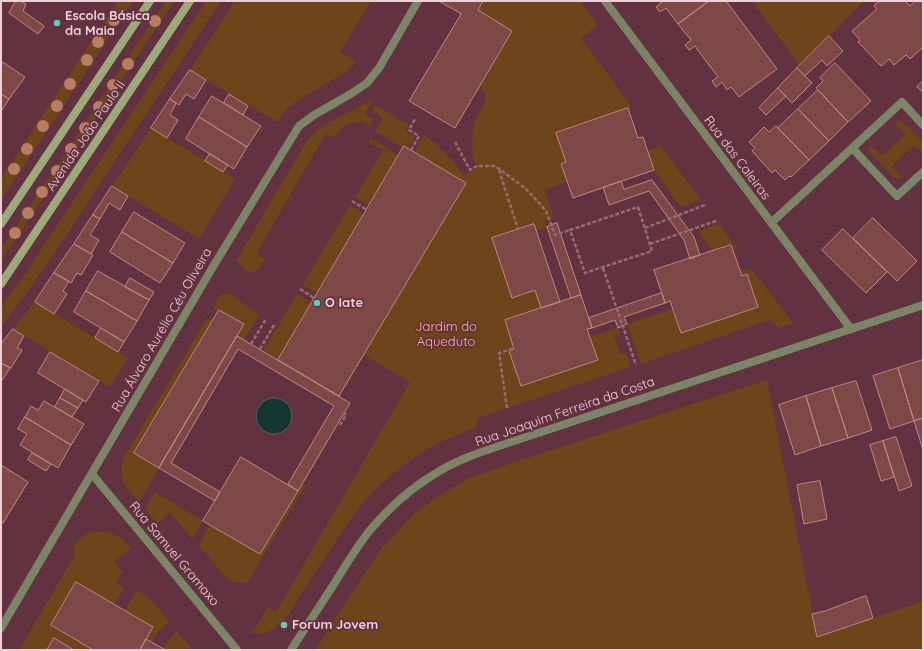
<!DOCTYPE html>
<meta charset="utf-8">
<style>
body{margin:0}
#map{position:relative;width:924px;height:651px;overflow:hidden;background:#633241;font-family:Quicksand,sans-serif}
canvas{display:block}
.frame{position:absolute;inset:0;border:2px solid #f0d0d7;pointer-events:none}
</style>
<div id="map">
<canvas width="924" height="651"></canvas>
<div class="frame"></div>
</div>
<script>
const c = document.querySelector('canvas').getContext('2d');
c.lineJoin = 'round';
function fill(path, color) { c.fillStyle = color; c.fill(path, 'evenodd'); }
function stroke(path, color, width, dash) { c.strokeStyle = color; c.lineWidth = width; c.lineCap = dash ? 'butt' : 'round'; c.setLineDash(dash || []); c.stroke(path); }
function drawText(font, color, halo, rows, align = 'center') {
  c.font = font + ' Quicksand,sans-serif'; c.lineWidth = 3.5; c.setLineDash([]); c.textBaseline = 'middle'; c.strokeStyle = halo; c.fillStyle = color; for (const [text, x, y, turn = 0] of rows) {
    c.save(); c.translate(x, y); c.rotate((+turn || 0) * Math.PI / 180); c.textAlign = isNaN(turn) ? turn : align; if (halo) c.strokeText(text, 0, 0); c.fillText(text, 0, 0); c.restore();
  }
}
const green = new Path2D(`
 M118,1h15l-132,199v-22z
 M166,1h8l-173,260v-12z
 M206,1h15l-160,242 -32,47 -28,36v-20l18,-23 10,-15z
 M235,1h136l-31,51 16,9 -3,4 -9,8 -50,30 -8,6 -9,13 -87,-52z
 M483,1h97l18,24 -17,13 50,68 -3,2 -71,25 9,29 -5,2 6,18 -22,8 9,27 -9,3 2,7 -11,4 -2,-7 -42,14 20,60 23,-8 6,18 -36,12 9,29 7,37 77,-26 -8,-23 28,-9 2,6 -6,2 6,18 6,-1 5,14 -153,51 -1,9c-18,7 -36,14 -53,24 -18,12 -36,26 -52,42 -14,14 -25,31 -36,48 -12,18 -24,37 -37,56 -5,8 -13,23 -21,29 -8,7 -18,8 -28,7l6,-6 12,-20 8,5 134,-230 -46,-27 102,-172 -52,-31 10,-17c16,11 28,25 40,40l14,-7c-2,-4 -4,-8 -5,-11 -1,-5 -1,-27 0,-31 3,-14 23,-26 6,-38l33,-57 -34,-21z
 M752,1h112l-64,65z
 M370,101l2,1 -7,12 8,5 -3,6c-14,-7 -29,0 -36,13l-8,-5 -70,121 9,5c-2,4 -4,9 -8,11 -9,6 -19,-3 -19,-12l68,-116c17,-20 42,-29 64,-41z
 M375,105l34,20 -4,6 10,6 -7,12 -5,-1 -28,-17 8,-13 -11,-7z
 M897,121h4l3,2 19,20v10l-9,-8 -22,21 10,12 -4,1 -4,-2 -23,-23 -2,-4 2,-5 11,11 23,-21 -10,-12z
 M151,128l84,51 -36,60 -87,-53z
 M371,138l28,18 -30,49 -14,-8 28,-47 -15,-8z
 M661,146l40,54 -20,7 -27,-37 -7,-19z
 M350,205l14,9 -47,79 -15,-8z
 M719,224l19,25h-5l-2,-4 -18,6 -15,-20z
 M751,268l42,55 -14,5 -9,-8 -129,44 -14,-40 46,-15 8,23 65,-58 -4,2 -2,-5z
 M226,293l4,1 29,21 -15,25 -7,-4 7,-12 -25,-14 -1,1 -5,-3 7,-13z
 M297,294l15,9 -34,57 -15,-9z
 M35,302l93,56 -18,29 -97,-58z
 M207,318l5,3 -78,132 25,15 -20,34c-13,-15 -23,-23 -15,-45z
 M767,380l50,257 106,-36v49h-608l67,-102 34,-36 20,-14 31,-19 42,-15z
 M302,484l3,2 -58,97c-7,0 -13,0 -19,-4l-29,-33 11,-22 50,30z
 M155,492l48,29 -10,18 -23,-26 -13,11 -12,-15z
 M101,531c13,2 22,7 30,17l-17,14 8,10 -6,11 8,5 -10,17 -38,-23 -25,43 38,23 -2,2h-68l55,-93 -1,-10c9,-11 13,-15 28,-16z
 M137,591l13,7 19,24 -12,11 -6,9 -5,-3 7,-12 -28,-16z
 M177,631l16,19h-29l-1,-1 4,-7z`);
const water = new Path2D(`
 M256 416a18 18 0 1 1 36 0a18 18 0 1 1-36 0Z`);
const building = new Path2D(`
 M16,1h5l5,3 -3,7 21,15 -6,8 -29,-21z
 M439,1h44l-5,9 34,21 -57,97 -46,-27 52,-87z
 M661,1h48l-31,23 -12,-16 -6,4 -4,-5 6,-5z
 M709,1h17l51,68 -38,28 -8,-10 -4,3 -5,-8 -6,5 -4,-6 6,-4 -9,-12 -14,-19 -6,4 -4,-5 6,-5 -13,-16z
 M880,1h25l5,5 6,-5h5l2,3v43l-13,12 -4,-4 -12,10 -5,-6 -8,7 -23,-24 2,-2 -8,-9 25,-22 -3,-3z
 M829,36l14,15 -16,15 -5,-6 -17,16 -8,-8z
 M1,61l24,16 -16,22 -8,-5z
 M835,63l36,38 -23,21 -32,-34 7,-7 -3,-3z
 M797,68l15,15 -20,20 -14,-15z
 M190,70l16,10 -12,19 -8,-5 -7,11 -9,-6z
 M923,81v11l-6,-5z
 M778,88l8,8 -20,19 -7,-7z
 M818,90l30,32 -19,19 -31,-32z
 M1,94l8,5 -8,13z
 M229,94l19,12 -5,9 -19,-12z
 M212,96l49,30 -14,21 -48,-30z
 M170,99l6,4 -6,12 8,5 -11,18 -16,-10z
 M628,108l10,30 5,-1 11,33 -81,28 -12,-34 5,-2 -10,-29z
 M798,109l31,32 -20,19 -31,-32z
 M199,117l48,30 -13,22 -48,-30z
 M776,126l33,34 -18,17 -2,-1 -4,4 -10,-10 -3,3 -20,-22 3,-3 -6,-6 15,-15 5,5z
 M404,146l62,37 -127,213 -61,-36z
 M210,154l18,11 -5,7 -18,-11z
 M652,180l42,57 6,18 -10,4 -6,-19 -35,-49 -40,14 -6,-18 18,-6 3,8z
 M112,186l16,10 -8,14 -11,-7 -9,16 -7,-4z
 M134,212l51,31 -12,20 -51,-31z
 M93,215l7,4 -10,16 9,5 -8,14 -17,-10z
 M873,218l44,43 -20,20 -44,-43z
 M557,223l24,72 -10,3 -24,-71z
 M534,224l26,78 -19,6 -6,-18 -23,8 -20,-60z
 M843,229l44,43 -21,21 -44,-43z
 M122,232l51,31 -13,20 -50,-31z
 M74,244l19,11 -12,20 -4,-2 -6,10 -17,-10z
 M731,245l11,31 5,-2 11,33 -77,26 -11,-32 -5,2 -11,-33z
 M98,271l51,29 -12,21 -51,-30z
 M54,273l15,8 -6,10 4,3 -13,20 -19,-12z
 M130,278l24,14 -5,8 -24,-13z
 M86,291l51,30 -13,21 -50,-30z
 M662,293l3,10 -41,14 3,7 -9,4 -3,-8 -23,8 -3,-10z
 M581,295l11,33 -5,1 11,31 -77,26 -12,-35 5,-2 -9,-29z
 M219,310l25,14 -85,144 -25,-15z
 M101,328l23,14 -6,10 -23,-14z
 M13,329l11,7 -7,12 5,2 -11,18 -10,-5v-19z
 M237,336l113,67 -52,88 -10,-7 46,-78 -96,-57 -67,114 49,29 -5,9 -56,-33z
 M50,352l49,29 -13,21 -48,-29z
 M923,360v58l-9,3 -16,-53z
 M1,363l9,5 -9,14z
 M898,368l16,53 -24,8 -17,-53z
 M856,381l16,49 -24,8 -16,-50z
 M832,388l16,50 -27,8 -15,-50z
 M65,389l18,11 -5,8 -18,-10z
 M806,396l15,50 -26,9 -16,-50z
 M60,398l18,10 -6,9 -17,-10z
 M44,401l40,23 -13,21 -46,-28 6,-11 7,4z
 M25,417l46,28 -13,23 -38,-23 7,-11 -9,-5z
 M923,418v32l-9,-29z
 M896,437l16,49 -13,5 -16,-50z
 M883,441l11,36 -13,4 -11,-36z
 M32,453l19,11 -5,7 -18,-11z
 M241,457l57,34 -38,63 -57,-33z
 M1,465l27,17 -25,41 -2,-1z
 M820,481l7,38 -23,5 -7,-39z
 M76,582l77,45 -13,23h-47l-42,-25z
 M866,596l7,22 -56,19 -5,-23 13,-3z
 M54,638l20,12h-27z
 M146,639l18,10 -1,1h-23z`);
const path = new Path2D(`
 M455,142l15,28 7,-4h18l30,22 16,17 5,6 9,24 15,-5
 M411,150l8,-14 -10,-6 6,-11
 M499,170l19,59
 M352,201l15,9
 M638,207l14,44 -67,22 -15,-43z
 M645,228l60,-23
 M650,244l66,-23
 M603,268l33,97
 M300,289l14,9
 M251,344l15,-25
 M260,349l14,-24
 M507,408l-8,-55 15,-5
 M340,425l6,-10 -2,-2`);
const minor = new Path2D(`
 M605,1l246,328
 M852,148l45,48 26,-24
 M771,223l131,-121 21,23
 M92,474l145,176
 M1,628l213,-363 85,-139 15,-11 35,-20 18,-12 12,-15 39,-67`);
const tertiary = new Path2D(`
 M291,650c14,-22 29,-44 43,-66 12,-19 23,-38 37,-55 18,-21 39,-40 62,-54 21,-14 45,-22 69,-30l421,-140`);
const secondary = new Path2D(`
 M1,224l149,-223
 M1,284l189,-283`);
const trees = [
 [114,20],
 [155,21],
 [98,42],
 [87,60],
 [128,64],
 [70,84],
 [113,85],
 [57,106],
 [99,107],
 [43,126],
 [85,128],
 [27,149],
 [71,149],
 [14,169],
 [57,171],
 [42,192],
 [28,213],
 [15,233]
];
const markers = [
 [57,23,4,"#5bcebc"],
 [317,303,4,"#5bcebc"],
 [284,625,4,"#5bcebc"]
];
const poiNames = [
 ["Escola Básica",65,16],
 ["da Maia",65,31],
 ["O Iate",325,303],
 ["Forum Jovem",292,625]
];
const streetNames = [
 ["Avenida João Paulo II",86,136,-56],
 ["Rua das Caleiras",737,158,53],
 ["Rua Álvaro Aurélio Céu Oliveira",162,330,-60],
 ["Rua Joaquim Ferreira da Costa",565,412,-19],
 ["Rua Samuel Gramaxo",174,554,50]
];
const parkNames = [
 ["Jardim do",446,327],
 ["Aqueduto",446,342]
];
fill(green, '#6e441a');
fill(water, '#133631');
stroke(water, '#556463', 1);
fill(building, '#7e4847');
stroke(building, '#c28684', 1);
stroke(path, '#956b77', 2.5, [4, 2]);
stroke(minor, '#7c8666', 8);
stroke(tertiary, '#7c8666', 8);
stroke(secondary, '#9baa78', 8);
c.fillStyle = '#b87d64';
for (const [x, y] of trees) { c.beginPath(); c.arc(x, y, 6, 0, 2 * Math.PI); c.fill(); }
for (const [x, y, r, color] of markers) { const dot = new Path2D(); dot.arc(x, y, r, 0, 2 * Math.PI); c.fillStyle = color; c.fill(dot); stroke(dot, '#633241', 1.5); }
drawText('bold 13px', '#f0d0d7', '#633241', poiNames, 'left');
drawText('13px', '#f0d0d7', '#633241', streetNames);
drawText('13px', '#febb81', '#633241', parkNames);
</script>
